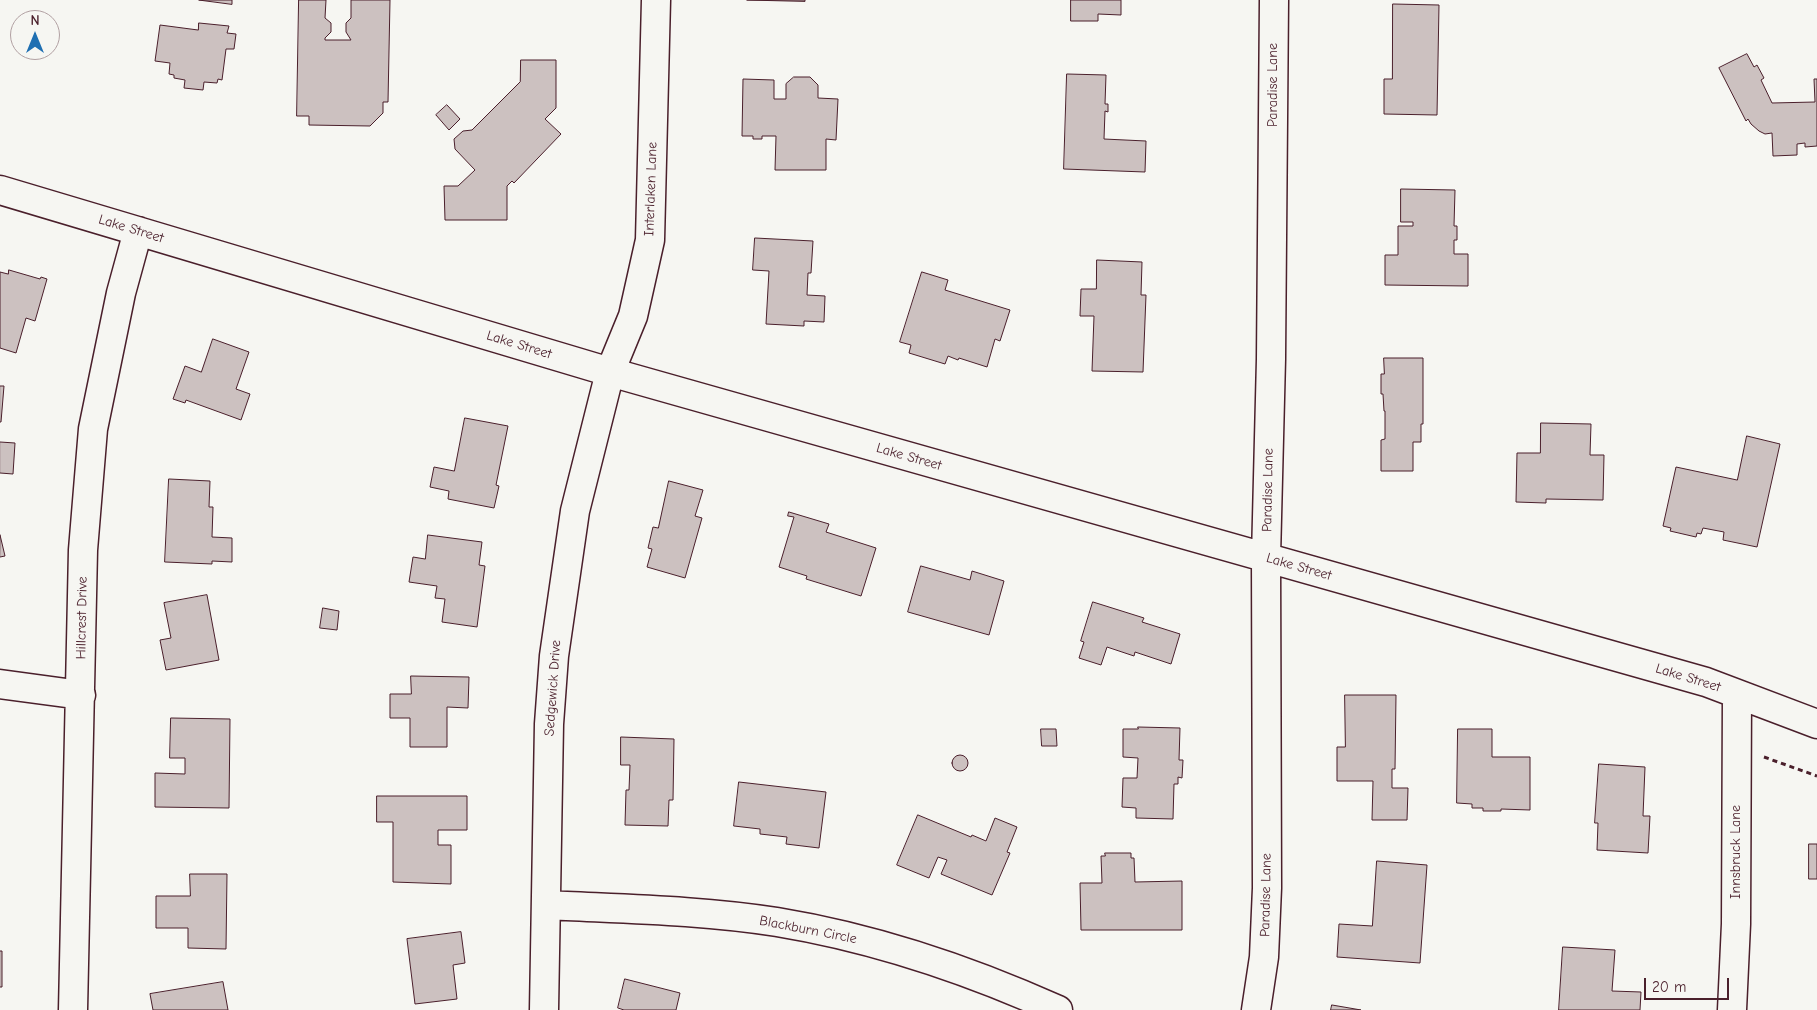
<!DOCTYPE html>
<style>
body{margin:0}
#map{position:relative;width:1817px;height:1010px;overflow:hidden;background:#f6f6f2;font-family:"Comic Neue",sans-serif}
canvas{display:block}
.north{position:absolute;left:10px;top:10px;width:50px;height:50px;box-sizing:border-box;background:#f6f6f2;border:1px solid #b1a0a2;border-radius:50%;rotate:0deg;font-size:14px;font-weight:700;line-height:20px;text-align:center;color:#4a1f2b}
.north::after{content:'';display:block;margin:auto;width:18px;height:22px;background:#1f6fb2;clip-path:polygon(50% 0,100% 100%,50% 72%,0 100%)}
.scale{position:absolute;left:1644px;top:978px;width:85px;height:22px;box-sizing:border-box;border:2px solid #4a1f2b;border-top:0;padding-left:6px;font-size:15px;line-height:18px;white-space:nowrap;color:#4a1f2b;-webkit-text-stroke:4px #f6f6f2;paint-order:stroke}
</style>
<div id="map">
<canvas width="1817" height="1010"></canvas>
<div class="north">N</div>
<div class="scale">20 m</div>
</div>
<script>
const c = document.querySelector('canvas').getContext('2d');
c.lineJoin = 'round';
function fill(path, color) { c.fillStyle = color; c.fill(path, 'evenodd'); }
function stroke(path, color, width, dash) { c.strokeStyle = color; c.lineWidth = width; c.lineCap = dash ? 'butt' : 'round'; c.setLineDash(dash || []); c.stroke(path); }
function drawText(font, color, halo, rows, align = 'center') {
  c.font = font + ' "Comic Neue",sans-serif'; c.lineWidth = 5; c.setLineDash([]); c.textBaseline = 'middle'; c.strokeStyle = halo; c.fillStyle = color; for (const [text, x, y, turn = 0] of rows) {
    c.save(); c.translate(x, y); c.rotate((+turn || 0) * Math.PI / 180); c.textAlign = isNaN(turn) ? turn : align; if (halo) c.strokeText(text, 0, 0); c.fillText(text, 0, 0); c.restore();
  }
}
const building = new Path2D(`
 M199,0h33v4z
 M299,0h27l-1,18 6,5v9l-6,6v2h26l-5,-8v-9l5,-5v-18h39l-2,102h-5v11l-13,13 -61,-1v-9h-12z
 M747,0h58v1z
 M1071,0h50v15l-23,-1v7h-27z
 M1393,4l46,1 -2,110 -53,-1v-35h8z
 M199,23l30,3 -2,7 9,1 -2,15h-8l-4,31 -4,-1 -1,4 -13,-1 -1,8 -19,-2 1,-8 -11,-2v-3l-5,-1 1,-11 -15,-2 5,-36 38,5z
 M1747,54l7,13 3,-2 7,13 -3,2 11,23 43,-1 -1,-23h3v67l-12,1v-4l-8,1v11l-24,1 -1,-23 -7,1 -6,-3 -8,-7 -3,-5 -2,2 -27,-53z
 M521,60h35v48l-11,11 16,15 -47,49 -2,-2 -5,5v34h-62l-1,-34h14l17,-16 -20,-21 -1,-10 9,-8 9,-1 48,-48z
 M1067,74l39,1 -1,29h3v8l-3,-1 -1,28 42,2 -1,31 -81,-3z
 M794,77h16l8,8v13l20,1 -2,41 -10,-1v31h-51l1,-34h-14v3h-9v-3h-11l1,-57 31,1v19h12v-15z
 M447,105l13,14 -11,11 -13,-15z
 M1401,189l54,1 -1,36h3v14h-3v14h14v32l-83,-1v-30h13v-29h15v-4h-12z
 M755,238l58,3 -2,32h-3l-1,22 18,1 -1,26 -20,-1v5l-38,-2 3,-53 -16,-1z
 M1097,260l45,2 -1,33h5l-3,77 -51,-1 2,-55h-14l1,-27h15z
 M9,270l31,9 1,-2 6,2 -12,42 -9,-3 -10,35 -16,-5v-76l8,2z
 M922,272l26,8 -3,10 65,20 -10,31 -5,-2 -8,28 -28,-9 -1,2 -10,-4 -3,8 -36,-11 2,-8 -11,-3z
 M213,339l36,13 -13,37 14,5 -9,26 -55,-20 -1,3 -12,-4 12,-33 16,6z
 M1384,358h39v66h-2v18h-8v29h-32v-31l4,-1v-28h-1l-1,-17h-2v-20h3z
 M0,386h4l-3,36h-1z
 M465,418l43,8 -12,59 3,1 -5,22 -46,-9 1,-8 -19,-4 4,-20 20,4z
 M1541,423l50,1 -1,31h14l-1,45 -57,-1v4l-30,-1 1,-49h23z
 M1747,436l33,8 -23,103 -34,-7 1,-8 -21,-4 -2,6 -4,-1 -1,4 -26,-6 1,-3 -8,-2 13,-59 61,13z
 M0,442l15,1 -2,31 -13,-1z
 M169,479l41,2 -1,26h4l-1,30 20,1v24l-20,-1v3l-47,-2z
 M669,481l34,9 -8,26 7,2 -17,60 -38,-11 5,-18 -4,-1 5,-21 5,1z
 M789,512l40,12 -3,8 50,16 -15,48 -55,-17 1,-3 -28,-9 15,-50 -6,-1z
 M0,535l5,21 -5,1z
 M428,535l54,7 -3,23 6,1 -8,61 -35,-5 3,-23 -10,-1 2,-12 -28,-4 4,-25 12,2z
 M921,566l49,14 2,-9 32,10 -15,54 -81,-23z
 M207,595l12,65 -53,10 -6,-30 11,-2 -7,-35z
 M1093,602l51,16 -2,4 38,12 -9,30 -36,-12 -1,4 -27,-9 -6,18 -22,-7 5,-16 -3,-1z
 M323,608l16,3 -2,19 -17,-2z
 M411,676l58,1 -1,31 -21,-1v40h-37v-29h-20v-24h21z
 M1345,695h51l-1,74h-3v19h16l-1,32h-35l1,-39h-36v-34h8z
 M171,718l59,1 -1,89 -74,-1v-34l30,1v-16h-15z
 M1138,727l42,1 -1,32h4l-1,18 -4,-1v7h-4l-1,35 -37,-1v-10l-14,-1 1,-29h14l1,-20 -15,-1v-28h15z
 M1041,729h15l1,17h-15z
 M1458,729h34v28h38v53l-29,-1v2h-18v-3h-11v-4l-15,-1z
 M621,737l53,2 -1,61h-4l-1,26 -43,-1 1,-35h3l1,-25h-9z
 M952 763a8 8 0 1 1 16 0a8 8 0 1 1-16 0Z
 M1599,764l46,3 -2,49h7l-2,37 -51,-3 1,-27h-3z
 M739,782l87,10 -7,56 -33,-4 1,-7 -27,-3v-5l-26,-3z
 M377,796h90v34h-29v15h13v39l-58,-2v-60h-16z
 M918,815l53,22 1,-2 14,6 9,-23 22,9 -10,25 3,1 -18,42 -51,-21 6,-14 -9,-3 -9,21 -32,-13z
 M1809,844h8v35h-8z
 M1105,853h26v5h3l1,24 47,-1v49h-101l-1,-47h22l-1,-27h4z
 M1377,861l50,4 -7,98 -83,-6 2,-33 33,2z
 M190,874h37l-1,75 -38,-1v-20h-32v-32h34z
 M461,932l4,31 -12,2 4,34 -42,5 -8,-65z
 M1563,947l52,3 -3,41 29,1 -1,18h-81z
 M0,951h2v36h-2z
 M625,979l55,14 -4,17h-52l-6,-2z
 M223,982l5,28h-75l-3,-16z
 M1332,1005l29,5h-30z`);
const path = new Path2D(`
 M1764,757l53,19`);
const minor = new Path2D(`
 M0,190l610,182 1096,310 111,42
 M0,684l81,11
 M546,905c77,4 154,5 231,17 97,16 192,48 281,88
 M73,1010l10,-460 10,-121 28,-136 17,-62
 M544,1010l5,-286 5,-68 21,-145 35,-139 23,-56 17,-76 6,-240
 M1256,1010l8,-53 3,-69 -1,-331 5,-198 3,-359
 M1732,1010l4,-86 1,-230`);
const streetNames = [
 ["Paradise Lane",1273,85,-90],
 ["Interlaken Lane",651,189,-88],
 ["Lake Street",131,229,17],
 ["Lake Street",519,345,17],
 ["Lake Street",909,457,16],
 ["Paradise Lane",1268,490,-89],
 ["Lake Street",1299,567,16],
 ["Hillcrest Drive",82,618,-89],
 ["Lake Street",1688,678,17],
 ["Sedgewick Drive",553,688,-86],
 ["Innsbruck Lane",1736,852,-90],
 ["Paradise Lane",1266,895,-89],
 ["Blackburn Circle",808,930,11]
];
fill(building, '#ccc1c0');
stroke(building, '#4a1f2b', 1);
stroke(minor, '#4a1f2b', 31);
stroke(path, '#4a1f2b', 3, [5, 4]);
stroke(minor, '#f6f6f2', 28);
drawText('14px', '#4a1f2b', '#f6f6f2', streetNames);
</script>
